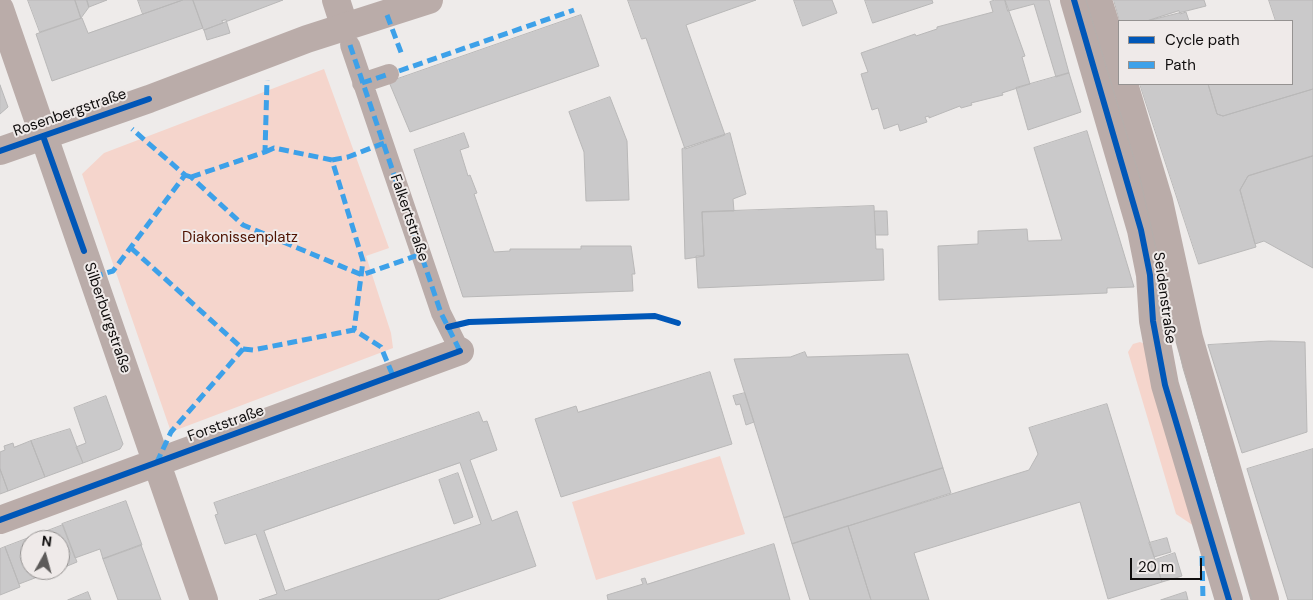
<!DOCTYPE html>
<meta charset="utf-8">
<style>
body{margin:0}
#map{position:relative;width:1313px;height:600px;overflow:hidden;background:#eeebea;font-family:"DM Sans",sans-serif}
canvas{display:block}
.legend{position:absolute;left:1118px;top:20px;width:175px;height:65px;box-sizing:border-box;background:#efeae9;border:1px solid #959291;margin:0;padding:6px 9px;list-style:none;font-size:15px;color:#0f0d0d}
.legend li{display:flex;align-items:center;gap:10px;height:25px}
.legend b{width:25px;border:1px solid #959291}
.north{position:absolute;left:20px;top:530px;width:50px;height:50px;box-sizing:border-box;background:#efeae9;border:1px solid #959291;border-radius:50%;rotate:7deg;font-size:14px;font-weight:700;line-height:20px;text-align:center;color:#0f0d0d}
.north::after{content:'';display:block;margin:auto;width:18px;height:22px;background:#5d5b5a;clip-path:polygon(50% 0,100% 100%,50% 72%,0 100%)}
.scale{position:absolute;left:1130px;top:558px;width:72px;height:22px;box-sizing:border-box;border:2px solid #0f0d0d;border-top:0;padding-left:6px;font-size:15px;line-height:18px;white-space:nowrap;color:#0f0d0d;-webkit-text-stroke:4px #efeae9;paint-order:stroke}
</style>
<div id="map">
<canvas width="1313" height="600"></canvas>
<ul class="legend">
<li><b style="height:6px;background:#0057b8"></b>Cycle path</li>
<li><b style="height:6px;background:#3da1e9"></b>Path</li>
</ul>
<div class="north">N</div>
<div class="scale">20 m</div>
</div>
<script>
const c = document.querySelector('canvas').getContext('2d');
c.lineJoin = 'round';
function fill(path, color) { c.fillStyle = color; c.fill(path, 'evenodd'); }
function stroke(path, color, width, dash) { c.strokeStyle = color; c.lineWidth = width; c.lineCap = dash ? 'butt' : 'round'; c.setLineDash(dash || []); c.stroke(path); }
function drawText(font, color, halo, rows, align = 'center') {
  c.font = font + ' "DM Sans",sans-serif'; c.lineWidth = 4; c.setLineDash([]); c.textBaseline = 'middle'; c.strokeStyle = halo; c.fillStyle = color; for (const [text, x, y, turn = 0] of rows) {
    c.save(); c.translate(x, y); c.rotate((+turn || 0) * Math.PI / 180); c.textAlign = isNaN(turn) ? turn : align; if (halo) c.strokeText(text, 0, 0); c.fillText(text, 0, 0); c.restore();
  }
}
const green = new Path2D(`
 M324,69l65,179 -23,8 25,77 2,15 -222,84 -89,-258 22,-21z
 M1140,342l10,4 53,186 -27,-18 -48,-162 5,-8z
 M720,456l25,78 -149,46 -24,-78z`);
const building = new Path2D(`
 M28,0h47l6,18 -41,14z
 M75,0h12l2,7 -8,11z
 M87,0h20l-18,7z
 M138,0h45l-40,14z
 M183,0h10l10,28 -151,53 -16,-47 46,-16 6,15z
 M193,0h90l-79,30z
 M628,0h128l-70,25 39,110 -40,14 -39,-111 -4,1z
 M794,0h38l5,13 -34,13z
 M865,0h67l1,3 -60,20z
 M995,0h10l20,56 -3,1 8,27 -28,9 1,2 -32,8 1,2 -11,3 -1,-2 -31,12v-2l-4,1 2,5 -27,9 -2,-7 -14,5 -6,-21 -6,2 -11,-36 7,-2 -7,-19 54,-19 1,2 21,-7v-2l56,-15 -3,-10z
 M1005,0h44l20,73 -13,4 -22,-73 -26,7z
 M1114,0h90l2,6 -59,15h-27z
 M1269,0h44v89l-90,27 -6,-2 -9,-30h84v-63h-16z
 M1179,11l1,3 6,-2 3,9h-42z
 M581,15l18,51 -189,66 -21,-50z
 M226,20l4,13 -23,7 -3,-10 19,-7 -1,-2z
 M1069,73l12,39 -53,18 -12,-42z
 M1140,84h68l9,30 6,2 90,-27v67l-65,20 -8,14 16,57 -57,17z
 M0,85l8,22 -8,7z
 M610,97l17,44 2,59 -43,1 -2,-49 -15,-40z
 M1087,131l47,156 -27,1v5l-168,7 -1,-54 40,-2v-13l49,-2 1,12 34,-1 -28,-92z
 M464,133l5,14 -9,3 8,26 2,-1 7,18 -3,1 20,58 16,-1v-2h71v-3h50l4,28h-3l1,17 -170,6 -49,-147z
 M730,133l16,61 -13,5 1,12 -32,1 2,44 -19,3 -3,-110z
 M1313,156v112l-49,-27 -9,3 -15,-54 8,-14z
 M874,206l2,43h7l1,31 -186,8 -2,-32h8l-2,-44z
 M875,211h12l1,24h-12z
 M1270,341l35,1 2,90 -65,21 -34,-108z
 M805,352l2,5 101,-3 35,114 -159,50 -50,-159 56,-2z
 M710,372l22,72 -171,53 -26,-78 41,-13 2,6z
 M745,393l9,29 -8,3 -6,-21 -4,1 -3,-9z
 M106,396l17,48 -3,5 -37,14 -7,-16 10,-4 -12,-35z
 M1107,404l55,178 -54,17 -28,-97 -166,51 15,47h-58l-23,-74 181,-56 9,-16 -9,-26z
 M479,412l4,10 4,-1 10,29 -27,10 22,61 25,-10 19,55 -99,34h-178l18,-6 -21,-60 -31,10 -10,-29 3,-1 -4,-11zM460,463l21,61 -196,67 -21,-60z
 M70,429l13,34 -38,14 -14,-36z
 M31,441l14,36 -37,14 -8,-22v-17l5,-2 -1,-4 9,-3 1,4z
 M1313,449v151h-25l-41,-131z
 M943,468l8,25 -159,51 -8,-26z
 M0,469l8,22 -8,3z
 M458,473l15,44 -19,7 -15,-44z
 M126,501l16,44 -39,14 -3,-10 -25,9 -13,-34z
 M63,525l14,37 -17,7v-29h-30v30h26l-37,14 -14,-37z
 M848,526l23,74h-61l-18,-56z
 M1167,538l4,14 -17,5 -5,-14z
 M774,544l16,56h-182l-1,-5 36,-11 -2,-5 4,-1 2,6z
 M141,545l20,55h-43l-15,-41z
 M5,547l15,40 -20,8v-46z
 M1175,553l7,23 -20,6 -7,-22z
 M88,592l3,8h-23z
 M1186,592l2,8h-27z`);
const pedestrian = new Path2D(`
 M350,45l91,268 19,38
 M362,83l27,-9`);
const minor = new Path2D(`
 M336,0l9,28
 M0,9l204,591
 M0,520l460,-169`);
const tertiary = new Path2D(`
 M1074,0l67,230 9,45 3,46 12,64 64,215
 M1098,0l21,68
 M1124,84l35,117 30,137 76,262
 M0,151l149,-52 158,-60 122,-39`);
const tram = new Path2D(`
 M1074,0l61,205 37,166 69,229
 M1086,0l54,178 43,190 69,232`);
const quiet = new Path2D(`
 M387,15l15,40
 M350,45l91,268 19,38
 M399,71l175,-61
 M362,83l27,-9
 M265,152l9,-4 58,12 31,101 -9,69
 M332,160l16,-3 36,-14
 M185,175l6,2 52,48 119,50 59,-21
 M191,177l74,-25 2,-72
 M131,248l112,101 -72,83 -14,30
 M93,277l20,-6 72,-96 -53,-46
 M243,349l10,1 101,-20 27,17 12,29
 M1202,556l1,44`);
const cycleway = new Path2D(`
 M1074,0l67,230 9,45 3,46 12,64 64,215
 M43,136l41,115
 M0,151l149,-52
 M448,327l21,-5 186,-6 23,7
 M0,520l460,-169`);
const streetNames = [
 ["Rosenbergstraße",70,113,-19],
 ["Falkertstraße",409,218,71],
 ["Seidenstraße",1164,298,82],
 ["Silberburgstraße",107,318,71],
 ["Forststraße",226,424,-20]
];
const parkNames = [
 ["Diakonissenplatz",240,238]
];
fill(green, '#f5d5cc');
fill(building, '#cac9ca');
stroke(building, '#b9b8b8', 1);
stroke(pedestrian, '#baaca9', 20);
stroke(minor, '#baaca9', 28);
stroke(tertiary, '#baaca9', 28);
stroke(tram, '#b5afac', 1);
stroke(quiet, '#3da1e9', 5, [10, 5]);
stroke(cycleway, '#0057b8', 6);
drawText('15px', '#0f0d0d', '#efeae9', streetNames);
drawText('15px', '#4f1200', '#efeae9', parkNames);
</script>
